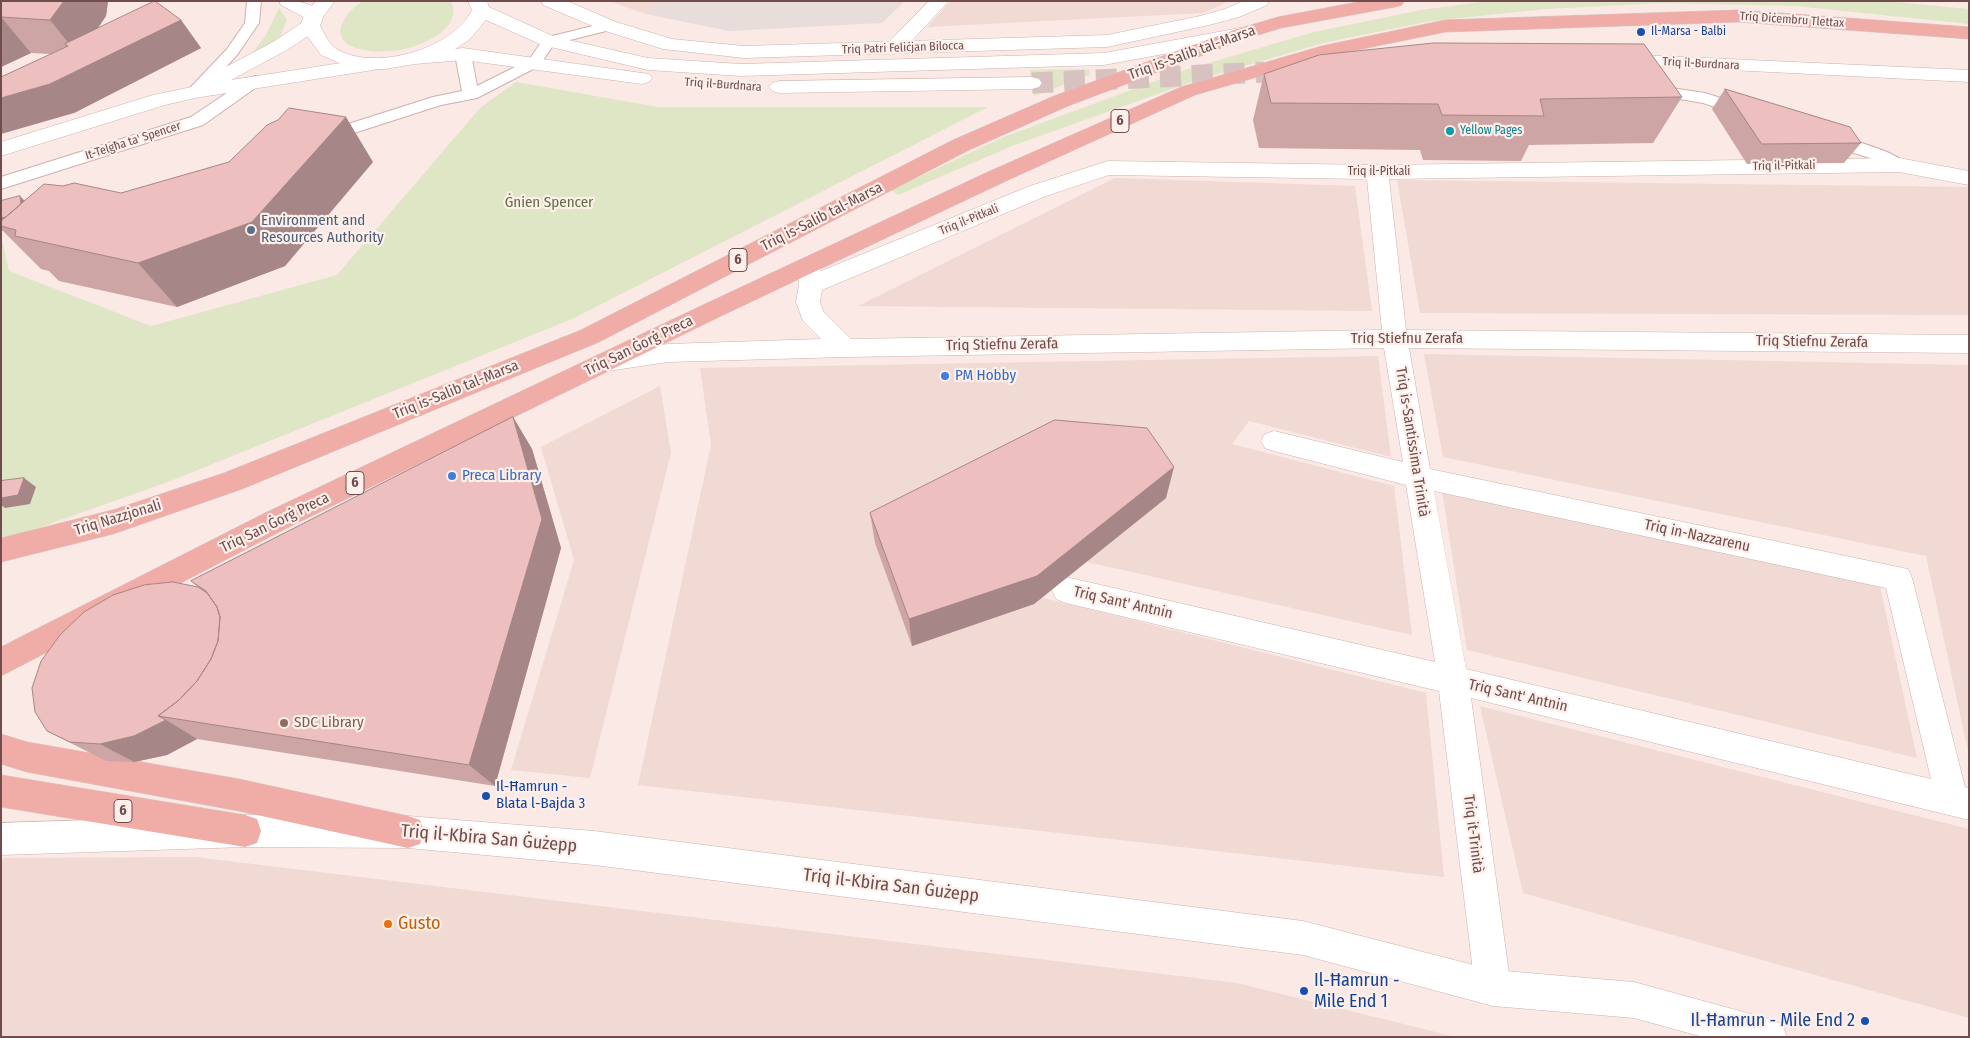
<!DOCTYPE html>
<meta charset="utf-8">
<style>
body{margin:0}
#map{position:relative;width:1970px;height:1038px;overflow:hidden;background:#fae9e5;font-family:"Fira Sans Condensed",sans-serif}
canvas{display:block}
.frame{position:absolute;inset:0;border:2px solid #704c4d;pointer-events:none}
</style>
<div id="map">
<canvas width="1970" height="1038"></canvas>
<div class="frame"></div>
</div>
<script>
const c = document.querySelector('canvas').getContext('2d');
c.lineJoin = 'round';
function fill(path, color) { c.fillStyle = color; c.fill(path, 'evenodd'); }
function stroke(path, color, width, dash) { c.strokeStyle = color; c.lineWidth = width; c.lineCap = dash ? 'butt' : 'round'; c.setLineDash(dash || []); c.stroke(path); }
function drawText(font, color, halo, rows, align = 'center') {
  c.font = font + ' "Fira Sans Condensed",sans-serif'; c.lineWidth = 4.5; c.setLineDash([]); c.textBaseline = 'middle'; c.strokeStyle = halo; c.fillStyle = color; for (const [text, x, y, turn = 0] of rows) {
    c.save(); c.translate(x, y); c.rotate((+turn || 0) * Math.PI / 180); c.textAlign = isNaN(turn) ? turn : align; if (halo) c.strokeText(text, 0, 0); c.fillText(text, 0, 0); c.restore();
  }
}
const residential = new Path2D(`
 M609,1h52l-15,13z
 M951,1h279l-27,12 -276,14z
 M1115,178l240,8 17,125 -514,-5z
 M1397,180l572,7v128l-549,-2z
 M1424,354l545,11v391l-43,-200 -483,-99z
 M1378,356l13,101 -142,-36 -17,23 162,42 18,149 -334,-75 -42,36 390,97 18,184 -806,-92 73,-340 -11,-77z
 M660,386l11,67 -81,325 -79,-8 63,-210 -33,-113z
 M1442,491l438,95 37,172 -450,-108z
 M1480,706l489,123v189l-446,-125z
 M195,857l1042,126 219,54h-1455v-176l3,-3z`);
const industrial = new Path2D(`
 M661,1h244l-23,22 -153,8 -83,-17z`);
const green = new Path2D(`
 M363,1h87c6,7 3,15 0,22 -4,7 -13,13 -21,17 -19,10 -42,14 -64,10 -37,-5 -27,-33 -2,-49z
 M1488,1h397l84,8v15l-173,-18 -133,-3 -117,6 -115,12 -108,22 -129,38 -182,65 -114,49 -7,-5 113,-53 181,-67 129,-38 107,-22z
 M279,8l8,12 -7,17 -33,23 19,-25z
 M1089,69l1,6 -56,21 -4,-26z
 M516,82l142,25h330l-416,212 -404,163 -147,52 -20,3v-301l8,35 142,55 186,-51 143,-167z`);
const secondaryTunnel = new Path2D(`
 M1032,83l232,-11`);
const service = new Path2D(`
 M247,1h14l-2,22 -22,32 -36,40h-12l-2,-3 2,-3 38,-40 18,-26z
 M609,22l5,1 2,3 -2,3 -60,15 -15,22 -62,32 -36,7 -115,37 -6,-1 -2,-4 2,-4 113,-36 29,-6 -7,-37 3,-3h10l3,3 6,32 52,-26 15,-22z
 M255,76l6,2 2,3 -2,3 -58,41 -202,64v-12l190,-60 58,-39z
 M1651,85l54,8 44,14 2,4 -2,4 -6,1 -40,-13 -58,-10 -2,-3 2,-3z
 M1829,134c16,4 70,18 78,31l-2,4 -6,1 -6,-1 -20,-10 -50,-16 -2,-4 2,-4z`);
const minor = new Path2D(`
 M929,1h20l-48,51 -7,2 -7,-2 -3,-4 3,-4z
 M1899,158l70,13v14l-70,-13 -510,7 17,151 563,5v18l-560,-5 21,121 478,100 4,9 53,209 4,1v32l-498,-122 40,290 -5,13 -13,5 -13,-5 -5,-13 -36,-297 -373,-88 -10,-4 -4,-9 4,-9 10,-4 369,85 -29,-177 -132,-34 -9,-3 -4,-7 4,-7 9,-3 129,31 -19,-114 -539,9 -177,5 -60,9 -9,-2 -3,-7 3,-7 9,-2 60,-9 153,-5 -18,-18 -7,-19 3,-17 -2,-17 4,-6 8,-2 8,2 4,9 209,-85 78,-25 269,4zM1109,175l258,4 15,151 -531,9 -28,-28 -3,-9 2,-12 224,-94zM1434,491l452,97 45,191 -465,-110z`);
const tertiary = new Path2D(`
 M279,1c16,0 34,0 45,15l-3,4 -6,1 5,5 -3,4 -30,20 -56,30 142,-22 7,2 3,4 -3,4 -7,2 -178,28 -30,7 -164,51v-14l152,-47 58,-12 -3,-4 3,-4 62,-33 30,-20 6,-2 -28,-15z
 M541,1h26l49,21 56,17 72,7 363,-11 93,-19 25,-7 18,-8h26l-2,4 -28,12 -30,8 -102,22 -363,11 -81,-9 -61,-19 -59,-25z`);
const secondary = new Path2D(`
 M316,1h19l-12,16 -3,9c5,8 9,19 18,24 38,21 115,-1 134,-40l-4,-9h19l2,6 66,30 93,21 93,6 363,-11 136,-25 7,2 3,4 -3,4 -7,2 -136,25 -363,11 -93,-6 -106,-25 -56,-25 -17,20 -14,9 8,-1 186,26 3,4 -3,4 -7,2 -179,-24 -48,4 -30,5h-20l-19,-3 -25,-11 -21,-29 4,-10z
 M1618,54l351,16v12l-358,-18 -3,-4 3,-4z
 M1032,77l7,2 3,4 -3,4 -7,2 -253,4 -7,-2 -3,-4 3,-4 7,-2z
 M245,815l163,1 186,15 709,90 190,49 141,12 135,37 13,5 5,13h-84l-69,-19 -141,-12 -190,-51 -709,-90 -186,-17 -163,-1 -244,8v-32z`);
const trunk = new Path2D(`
 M1363,1h41l-2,4 -7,2 -114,21 -33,10 -180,68 -99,44 -370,192 -357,147 -129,45 -112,28v-24l112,-28 111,-37 357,-143 372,-190 101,-44 180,-66 44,-13z
 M1739,10l230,17v12l-230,-17 -294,10 -112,23 -138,40 -189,86 -285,135 -434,212 -286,148v-29l266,-135 438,-208 285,-133 191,-84 141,-41 123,-26z
 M1,734l26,8 212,37 169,37 12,4 4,12 -4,12 -12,4 -169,-37 -212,-39 -26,-8z
 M1,775l244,40 12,4 4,12 -4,12 -12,4 -244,-40z`);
const wall = new Path2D(`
 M1,1h107l-2,15 -8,12 83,-8 20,28 -127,65 -24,-59 -19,-1 -30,14z
 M1264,74l418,23 -29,46 -124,2 -8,16 -98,-1 -3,-10 -161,-2 -6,-28z
 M1725,89l136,54 -17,20 -97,1 -35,-55z
 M373,162l-88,104 -108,41 -118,-26 -10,-10 -8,-2 -38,-38h-2v-30l24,-1 96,-7z
 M513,417l19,32 29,99 -66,238 -298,-47 -30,16 -33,7 -28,-1 -59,-30 151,-144 -7,-6z
 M1166,498l-132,106 -122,42 -37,-103 -5,-30z`);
const shadedWall = new Path2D(`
 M64,1h44l-2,15 -27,40 -29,-36z
 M1,17l30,36 -30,14z
 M181,20l20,28 -127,65 -73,21v-36z
 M346,117l27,45 -88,104 -108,41 -39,-44z
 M20,196l10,10 -29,20v-8z
 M513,417l19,32 29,99 -66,238 -26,-21z
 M1174,467l-8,31 -132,106 -122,42 -3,-27z
 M24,478l12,9 -6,17 -25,4 -4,-3v-7z
 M166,720l31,19 -30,16 -33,7 -34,-18z`);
const building = new Path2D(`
 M1,1h63l-14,19 -49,-3z
 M155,1l26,19 -131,64 -49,14v-21l67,-31 -3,-2z
 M1434,43l210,1 38,53 -142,2 4,17 -102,-1 -4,-11 -167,-1 -7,-29 55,-19z
 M1725,89l125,38 11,16 -99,1z
 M289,108l57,9 -94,105 -114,41 -123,-27 1,-6 -15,-4v-5l43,-37 19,2 11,-3 47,10 108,-31 38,-37 11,-5z
 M20,196l1,8 -15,13 -5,1v-17z
 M513,417l29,102 -73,246 -311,-49 21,-16 18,-19 14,-22 7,-18 2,-24 -3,-10 -11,-16 -15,-10z
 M1055,420l92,8 27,39 -137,109 -128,43 -39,-106z
 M24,478l-6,17 -17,3v-17z
 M173,582l25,5 9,6 10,14 3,10 -2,24 -7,18 -14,22 -18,19 -21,16 8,4 -32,16 -34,8 -30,-2 -23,-11 -12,-19 -3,-24 9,-27 19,-26 24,-23 29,-17 31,-10z`);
const markers = [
 [1641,32,5,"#1a4fb4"],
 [1450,131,5,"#0f9aa8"],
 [251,230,5,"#5c6f8a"],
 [945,376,5,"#3f7fe0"],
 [452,476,5,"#3f7fe0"],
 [284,723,5,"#8d6e63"],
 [486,796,5,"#1a4fb4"],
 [388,924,5,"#e8710a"],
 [1304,991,5,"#1a4fb4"],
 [1865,1021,5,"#1a4fb4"]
];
const farStreetnames = [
 ["Triq Diċembru Tlettax",1792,20,4],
 ["Triq Patri Feliċjan Bilocca",903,48,-2],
 ["Triq il-Burdnara",1701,64,3],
 ["Triq il-Burdnara",723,85,4],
 ["It-Telgħa ta' Spencer",133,141,-18],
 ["Triq il-Pitkali",1784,166,-1],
 ["Triq il-Pitkali",1379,172],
 ["Triq il-Pitkali",969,220,-22]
];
const farTransitnames = [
 ["Il-Marsa - Balbi",1651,32]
];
const farCulturenames = [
 ["Yellow Pages",1460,131]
];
const shields = [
 [1120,121,18],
 [738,260,18],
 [355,483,18],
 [123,811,18]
];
const shieldNames = [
 ["6",1120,121],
 ["6",738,260],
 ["6",355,483],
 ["6",123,811]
];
const streetNames = [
 ["Triq is-Salib tal-Marsa",1192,53,-20],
 ["Triq is-Salib tal-Marsa",822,217,-27],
 ["Triq Stiefnu Zerafa",1407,339],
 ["Triq Stiefnu Zerafa",1812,342,1],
 ["Triq Stiefnu Zerafa",1002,345,-1],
 ["Triq San Ġorġ Preca",639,346,-26],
 ["Triq is-Salib tal-Marsa",456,390,-22],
 ["Triq is-Santissima Trinità",1412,442,81],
 ["Triq Nazzjonali",118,518,-17],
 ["Triq San Ġorġ Preca",275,523,-26],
 ["Triq in-Nazzarenu",1697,536,12],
 ["Triq Sant' Antnin",1123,603,13],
 ["Triq Sant' Antnin",1518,696,13],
 ["Triq it-Trinità",1473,834,83]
];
const parkNames = [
 ["Ġnien Spencer",549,203]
];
const serviceNames = [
 ["Environment and",261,221],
 ["Resources Authority",261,238]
];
const shopNames = [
 ["PM Hobby",955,376],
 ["Preca Library",462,476]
];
const educationNames = [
 ["SDC Library",294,723]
];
const transitNames = [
 ["Il-Ħamrun -",496,787],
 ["Blata l-Bajda 3",496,804]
];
const nearStreetnames = [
 ["Triq il-Kbira San Ġużepp",489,839,5],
 ["Triq il-Kbira San Ġużepp",891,886,7]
];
const nearFoodnames = [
 ["Gusto",398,924]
];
const nearTransitnames = [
 ["Il-Ħamrun -",1314,981],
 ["Mile End 1",1314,1002],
 ["Il-Ħamrun - Mile End 2",1855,1021,"right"]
];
fill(residential, '#f1d9d4');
fill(industrial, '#e8dddb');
fill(green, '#dfe6c5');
stroke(secondaryTunnel, '#d8c2bf', 21, [21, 11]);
stroke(service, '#ccb1af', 2);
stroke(minor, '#ccb1af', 1);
stroke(tertiary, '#ccb1af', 1);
stroke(secondary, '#cfafad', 1);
stroke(trunk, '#d4c9ca', 1);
fill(service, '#fff');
fill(minor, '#fff');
fill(tertiary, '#fff');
fill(secondary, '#fff');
fill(trunk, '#f0aca6');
fill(wall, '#cca5a4');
fill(shadedWall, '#a68686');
fill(building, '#edc0bf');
stroke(building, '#a68686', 1);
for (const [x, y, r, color] of markers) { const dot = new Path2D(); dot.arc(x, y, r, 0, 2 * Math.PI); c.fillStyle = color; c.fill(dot); stroke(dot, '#fdefea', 2); }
drawText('12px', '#704c4d', '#fdefea', farStreetnames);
drawText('12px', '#164399', '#fdefea', farTransitnames, 'left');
drawText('12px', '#0d838f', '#fdefea', farCulturenames, 'left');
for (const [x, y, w] of shields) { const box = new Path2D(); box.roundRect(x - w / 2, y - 11.5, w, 23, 4); c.fillStyle = '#fdefea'; c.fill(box); stroke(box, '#704c4d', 1); }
drawText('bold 14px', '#704c4d', null, shieldNames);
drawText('15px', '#704c4d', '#fdefea', streetNames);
drawText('15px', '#616f43', '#fdefea', parkNames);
drawText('15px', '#4e5e75', '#fdefea', serviceNames, 'left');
drawText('15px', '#366cbe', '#fdefea', shopNames, 'left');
drawText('15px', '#785e54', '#fdefea', educationNames, 'left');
drawText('15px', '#164399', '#fdefea', transitNames, 'left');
drawText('18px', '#704c4d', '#fdefea', nearStreetnames);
drawText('18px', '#c56008', '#fdefea', nearFoodnames, 'left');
drawText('18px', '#164399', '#fdefea', nearTransitnames, 'left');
</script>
